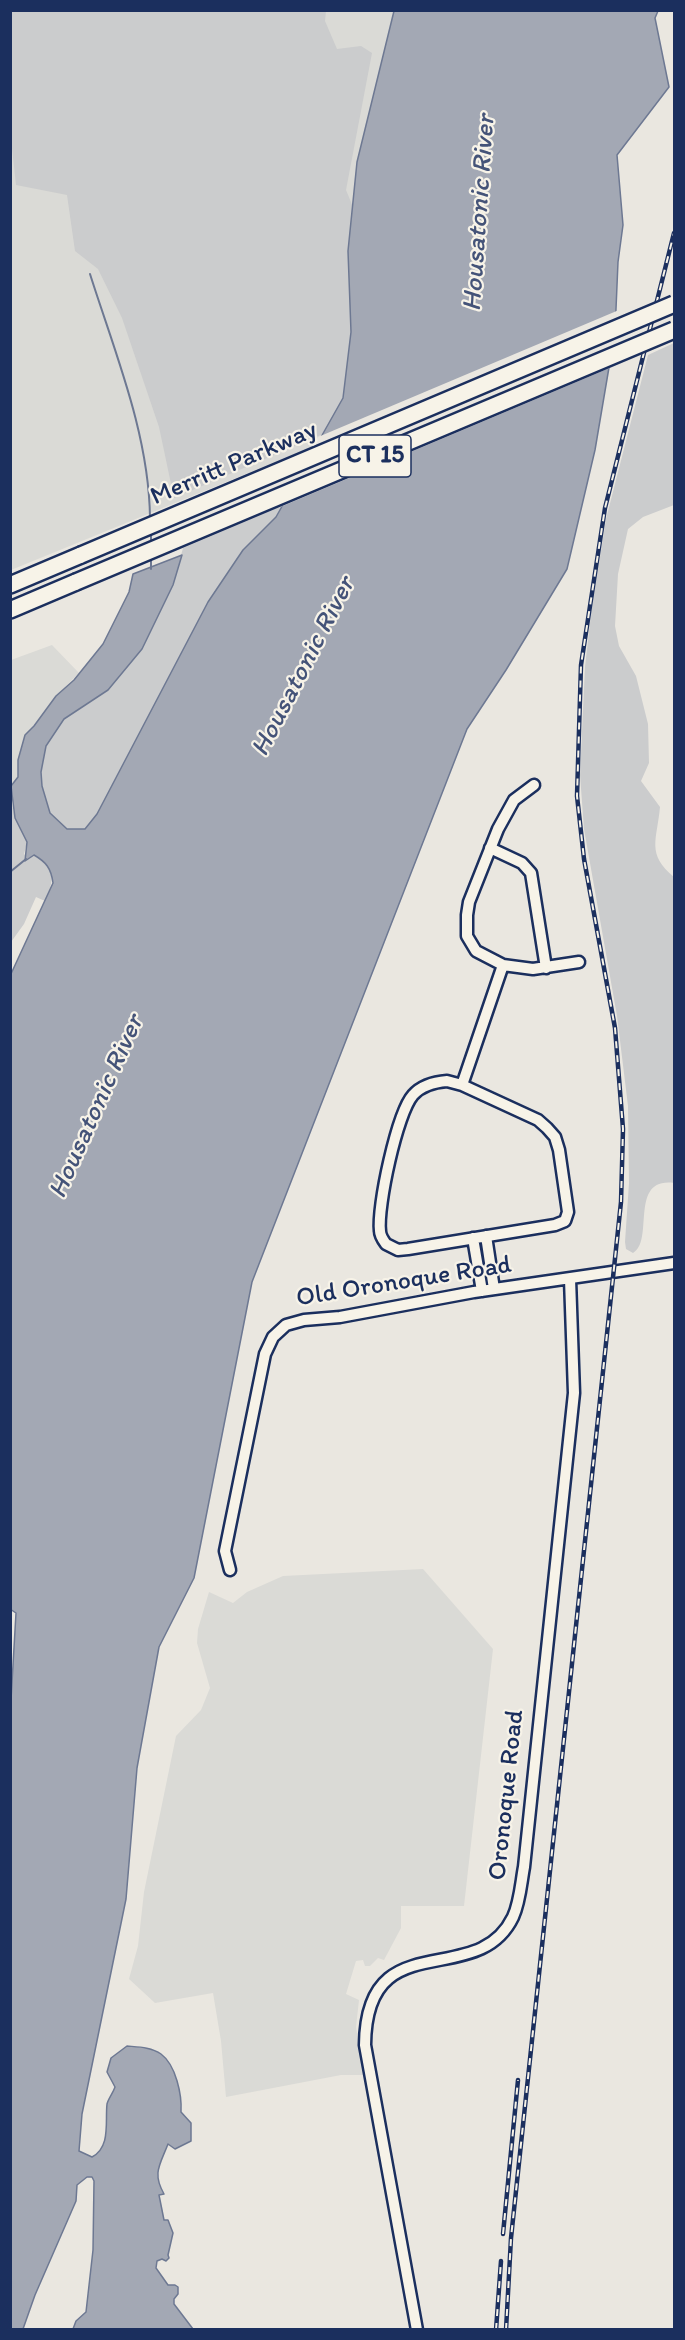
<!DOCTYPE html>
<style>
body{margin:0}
#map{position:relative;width:685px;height:2340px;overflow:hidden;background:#eae7e0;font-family:Itim,sans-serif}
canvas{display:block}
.frame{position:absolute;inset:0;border:12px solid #1b2f5e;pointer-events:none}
</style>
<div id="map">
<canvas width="685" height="2340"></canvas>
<div class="frame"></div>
</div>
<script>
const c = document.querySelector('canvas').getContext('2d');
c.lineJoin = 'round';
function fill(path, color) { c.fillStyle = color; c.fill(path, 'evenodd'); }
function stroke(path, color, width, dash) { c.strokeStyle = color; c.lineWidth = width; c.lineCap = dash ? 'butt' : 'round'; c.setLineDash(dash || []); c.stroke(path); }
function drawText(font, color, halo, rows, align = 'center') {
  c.font = font + ' Itim,sans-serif'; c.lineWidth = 4.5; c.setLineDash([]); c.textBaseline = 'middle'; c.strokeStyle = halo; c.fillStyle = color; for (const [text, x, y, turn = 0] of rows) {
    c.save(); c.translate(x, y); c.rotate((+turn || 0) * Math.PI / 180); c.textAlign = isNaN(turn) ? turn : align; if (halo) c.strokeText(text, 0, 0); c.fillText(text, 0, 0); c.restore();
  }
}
const built = new Path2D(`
 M11,11h383l-37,151 -28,278 -318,130z
 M52,645l27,28 -23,23 -22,30 -9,9 -7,25v17l-7,9v-126z
 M423,1569l70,80 -29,257h-63v22l-17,32 -6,-2 -8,8h-5l-2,-6 -7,1 -10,33 13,6 -3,27 8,48h-23l-115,22 -5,-56 -8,-48 -58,10 -26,-24 9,-33 6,-54 32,-156 25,-26 9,-22 -13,-45 1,-14 11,-37 24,11 14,-11 36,-16z`);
const green = new Path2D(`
 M10,11h316l-1,10 12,28 24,-3 11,7 -26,137 7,17 -5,44 3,81 -8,66 -12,23 -8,13 -149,64 -15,-71 -37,-109 -24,-49 -23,-18 -8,-56 -51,-10 -6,-55z
 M674,343v162l-31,12 -15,12 -10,45 -3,52 4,20 17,30 12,48 1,39 -8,18 19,26c-3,33 -14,47 14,70l-1,18 1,10v278c-46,-6 -19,58 -41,70l-7,-4 -1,-7 4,-59 -1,-77 -11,-90 -33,-187 -4,-54 5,-108 6,-53 15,-95 42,-164z
 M282,506l-6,11 -33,33 -35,52 -111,212 -12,15h-18l-17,-16 -8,-27 -1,-14 5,-27 18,-26 44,-29 34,-41 31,-64 10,-37z
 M10,794l5,24 12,24 -3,12 5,5 4,-4c23,14 22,23 12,46l-9,-4 -12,27 -13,18z`);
const water = new Path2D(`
 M394,11h264l-3,7 14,69 -52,68 6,70 -5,37 -3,70 -20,118 -28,119 -61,101 -39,59 -215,553 -58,296 -35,69 -22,121 -11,131 -44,215 -3,37 13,6c19,-10 13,-35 15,-53 1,-5 6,-11 8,-17l-8,-15 4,-14 16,-12c11,1 24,1 34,8 15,11 21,41 20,58l10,11v18l-16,8 -7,-5c-8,21 -16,29 -4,50l-5,1 5,25h4l5,13 -5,22 1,3 -3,3 -4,-2 -5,2 -1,7 12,17h7l3,2v7l-4,5v5l19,25h-120l3,-8 10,-9 7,-62 1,-69 -2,-4h-5l-10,8 -1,16 -41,94 -12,34 -12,1 -1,-613 6,-104 -6,-4v-633l43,-93c-2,-15 -7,-21 -19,-28l-9,6 2,-19 -12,-24 -4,-32 7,-9v-17l7,-25 9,-9 22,-30 18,-16 29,-36 26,-52 4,-18 49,-19 -9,30 -31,64 -34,41 -44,29 -18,27 -5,26 1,14 8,27 17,16h18l12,-15 111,-212 35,-52 33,-33 67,-119 8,-66 -3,-81 9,-89z`);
const pier = new Path2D(`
 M619,310l-7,57 -334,141 40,-71z`);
const stream = new Path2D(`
 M90,274c25,79 59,160 60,244
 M151,532v13
 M151,556v13
 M10,872l16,-13
 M10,888v5`);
const minor = new Path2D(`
 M534,785l-20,15 -16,29 -29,73 -2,13v21l9,15 27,14 30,4 46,-7
 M490,848l32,15 9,10 15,95
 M447,1081l15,4 76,35 9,8 8,9 4,13 9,62 -3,9 -10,4 -147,24 -10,1 -12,-6c-3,-4 -6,-8 -6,-13 -3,-24 17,-118 33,-136 9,-10 21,-13 34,-14z
 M462,1085l41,-120
 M486,1236l8,53
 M473,1238l9,53
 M230,1570l-5,-19 40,-197 8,-17 13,-12 18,-5 36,-3 134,-25 200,-29
 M417,2330l-52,-285c1,-124 112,-53 148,-128 7,-15 8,-34 11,-50l50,-474 -4,-114`);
const highway = new Path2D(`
 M10,585l71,-30
 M10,610l66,-28`);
const rail = new Path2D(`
 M503,2234l15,-154
 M496,2330l5,-69
 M506,2330l5,-92 110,-1036 2,-73 -8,-101 -31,-169 -7,-63 4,-131 24,-157 69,-275`);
const highwayBridge = new Path2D(`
 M81,555l593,-251
 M76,582l598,-252`);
const shields = [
 [375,456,72]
];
const shieldNames = [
 ["CT 15",375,456]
];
const streetNames = [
 ["Merritt Parkway",234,464,-23],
 ["Old Oronoque Road",404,1282,-9],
 ["Oronoque Road",507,1795,-84]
];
const waterNames = [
 ["Housatonic River",480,213,-86],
 ["Housatonic River",304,667,-63],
 ["Housatonic River",97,1107,-66]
];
fill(built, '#dadad6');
fill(green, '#cbcccd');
fill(water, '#a3a8b4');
stroke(water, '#6d7892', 1.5);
fill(pier, '#eae7e0');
stroke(stream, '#6d7892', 2);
stroke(minor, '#1b2f5e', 15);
stroke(highway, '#1b2f5e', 20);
stroke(minor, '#f7f3e8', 10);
stroke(highway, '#f7f3e8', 15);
stroke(rail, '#1b2f5e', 4.5);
stroke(rail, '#f7f3e8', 2, [7]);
stroke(highwayBridge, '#1b2f5e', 20, []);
stroke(highwayBridge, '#f7f3e8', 15);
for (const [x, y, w] of shields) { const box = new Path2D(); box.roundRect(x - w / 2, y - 21, w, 42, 4.5); c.fillStyle = '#f7f3e8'; c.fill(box); stroke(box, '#1b2f5e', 1.5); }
drawText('bold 24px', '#1b2f5e', null, shieldNames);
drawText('26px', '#1b2f5e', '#f7f3e8', streetNames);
drawText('italic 27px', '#445378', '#f7f3e8', waterNames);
</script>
